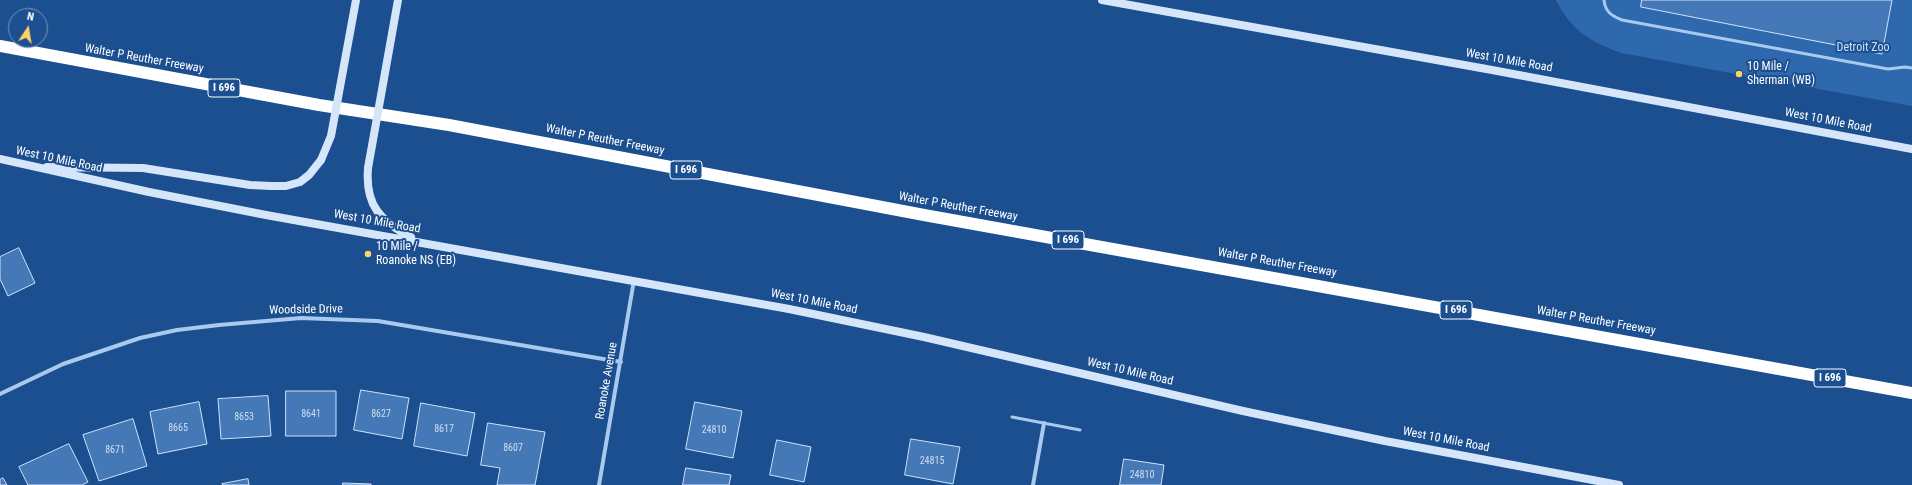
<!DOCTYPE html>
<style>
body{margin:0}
#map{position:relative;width:1912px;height:485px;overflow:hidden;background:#1b4f8f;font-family:"Roboto Condensed",sans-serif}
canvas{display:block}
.north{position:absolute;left:8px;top:8px;width:40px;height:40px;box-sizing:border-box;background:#1b4f8f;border:1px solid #7695bc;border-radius:50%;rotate:12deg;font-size:11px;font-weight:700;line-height:16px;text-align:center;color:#fff}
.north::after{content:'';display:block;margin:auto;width:14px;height:18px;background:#ffd166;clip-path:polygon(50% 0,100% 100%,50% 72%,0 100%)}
</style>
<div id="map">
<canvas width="1912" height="485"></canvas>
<div class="north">N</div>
</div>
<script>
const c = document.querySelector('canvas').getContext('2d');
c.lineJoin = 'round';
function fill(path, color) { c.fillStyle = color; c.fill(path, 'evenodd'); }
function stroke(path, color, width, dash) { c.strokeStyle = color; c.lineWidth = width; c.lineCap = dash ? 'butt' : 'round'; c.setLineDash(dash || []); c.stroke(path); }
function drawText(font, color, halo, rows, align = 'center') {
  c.font = font + ' "Roboto Condensed",sans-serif'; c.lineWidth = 4; c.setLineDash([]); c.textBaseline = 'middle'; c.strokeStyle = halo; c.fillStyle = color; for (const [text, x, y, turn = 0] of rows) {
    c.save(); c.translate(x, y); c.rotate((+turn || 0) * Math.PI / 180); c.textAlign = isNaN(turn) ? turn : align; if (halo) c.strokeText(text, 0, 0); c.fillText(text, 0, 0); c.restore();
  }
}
const green = new Path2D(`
 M1556,0h356v106l-291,-53c-31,-11 -50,-23 -65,-53z`);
const building = new Path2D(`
 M1642,0h250l-10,54 -241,-47z
 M19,248l16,35 -27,13 -8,-17v-22z
 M361,390l48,8 -7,41 -48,-9z
 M286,391h50v45h-50z
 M268,396l3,40 -50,3 -3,-40z
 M199,402l8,42 -49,10 -8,-42z
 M695,402l47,9 -9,47 -47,-9z
 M421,403l54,10 -8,43 -53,-10z
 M133,419l14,47 -48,15 -16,-46z
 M488,423l57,9 -10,53h-38l3,-17 -19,-3z
 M911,439l49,8 -7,37 -48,-9z
 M777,440l34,7 -7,35 -34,-7z
 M69,444l19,38 -6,3h-54l-9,-18z
 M1124,459l40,6 -3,20h-41z
 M686,468l45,7 -2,10h-46z
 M3,478l4,7h-7v-5z
 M248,479l1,6h-26l-1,-1z
 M343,483l28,1v1h-28z`);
const lane = new Path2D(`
 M1604,0c1,12 8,16 18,20l266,49 17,-2 7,1
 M1012,417l68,13`);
const street = new Path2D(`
 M0,394l63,-30 77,-26 37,-8 42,-5 82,-7 77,3 243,41
 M599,485l35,-205
 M1033,485l11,-62`);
const secondary = new Path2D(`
 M1102,0l390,70 420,79
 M0,159l149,33 117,23 523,94 135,28 319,74 142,30 234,44
 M47,167l96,1 107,17 21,1h15l14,-4 9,-7 12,-15
 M368,168c-3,37 12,53 43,69`);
const highway = new Path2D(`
 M0,46l319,59 130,20 475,90 988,178`);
const secondaryBridge = new Path2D(`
 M321,160l10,-24 25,-136
 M368,168l30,-168`);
const markers = [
 [1739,74,4,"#ffd166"],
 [368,254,4,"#ffd166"]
];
const numberNames = [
 ["8641",311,414],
 ["8627",381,414],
 ["8653",244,417],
 ["8665",178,428],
 ["8617",444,429],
 ["24810",714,430],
 ["8607",513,448],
 ["8671",115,450],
 ["24815",932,461],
 ["24810",1142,475]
];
const shields = [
 [224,88,32],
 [686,170,32],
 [1068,240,32],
 [1456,310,32],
 [1830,378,32]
];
const shieldNames = [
 ["I 696",224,88],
 ["I 696",686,170],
 ["I 696",1068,240],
 ["I 696",1456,310],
 ["I 696",1830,378]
];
const parkNames = [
 ["Detroit Zoo",1863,48]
];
const streetNames = [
 ["Walter P Reuther Freeway",144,59,10],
 ["West 10 Mile Road",1509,61,10],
 ["West 10 Mile Road",1828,121,11],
 ["Walter P Reuther Freeway",605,140,11],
 ["West 10 Mile Road",59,160,12],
 ["Walter P Reuther Freeway",958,207,10],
 ["West 10 Mile Road",377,222,10],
 ["Walter P Reuther Freeway",1277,263,10],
 ["West 10 Mile Road",814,302,11],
 ["Woodside Drive",306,310,-1],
 ["Walter P Reuther Freeway",1596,321,10],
 ["West 10 Mile Road",1130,372,13],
 ["Roanoke Avenue",607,381,-80],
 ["West 10 Mile Road",1446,440,11]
];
const poiNames = [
 ["10 Mile /",1747,67],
 ["Sherman (WB)",1747,81],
 ["10 Mile /",376,247],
 ["Roanoke NS (EB)",376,261]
];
fill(green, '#2e69ad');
fill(building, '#4478b7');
stroke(building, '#cfe3fa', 1);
stroke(lane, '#a9c9ee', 3);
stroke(street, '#a9c9ee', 4);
stroke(secondary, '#d6e6fa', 8);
stroke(highway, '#fff', 12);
stroke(secondaryBridge, '#d6e6fa', 8);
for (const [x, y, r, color] of markers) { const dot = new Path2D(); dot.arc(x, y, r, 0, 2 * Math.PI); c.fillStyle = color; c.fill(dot); stroke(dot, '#1b4f8f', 1.5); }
drawText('10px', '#d0dded', null, numberNames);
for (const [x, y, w] of shields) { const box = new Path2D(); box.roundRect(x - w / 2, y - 9, w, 18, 3); c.fillStyle = '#1b4f8f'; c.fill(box); stroke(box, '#fff', 1); }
drawText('bold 11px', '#fff', null, shieldNames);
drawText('12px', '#cfe3fa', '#1b4f8f', parkNames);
drawText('12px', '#fff', '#1b4f8f', streetNames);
drawText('12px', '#fff', '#1b4f8f', poiNames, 'left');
</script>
